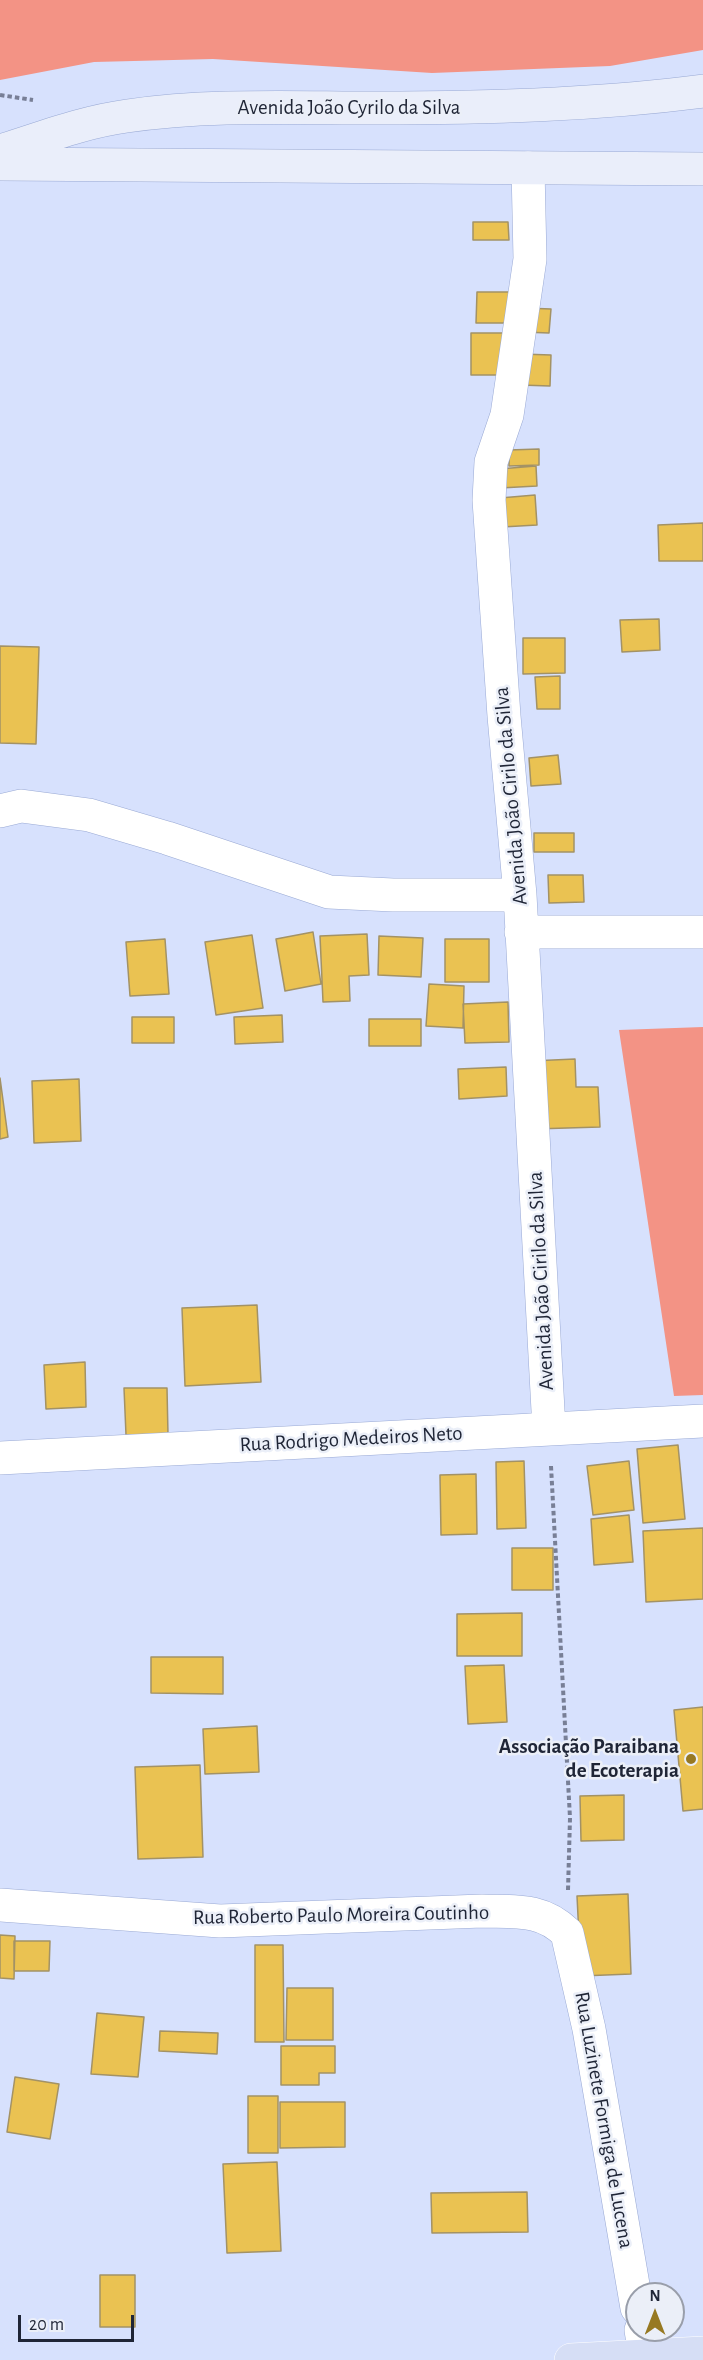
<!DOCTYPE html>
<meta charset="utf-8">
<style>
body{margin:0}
#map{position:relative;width:703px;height:2360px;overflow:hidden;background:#d7e1fd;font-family:"Alegreya Sans",sans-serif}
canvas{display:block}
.north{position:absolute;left:625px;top:2282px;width:60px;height:60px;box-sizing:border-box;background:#ebeff8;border:2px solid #999eaa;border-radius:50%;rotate:0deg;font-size:16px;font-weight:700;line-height:24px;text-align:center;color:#1f2536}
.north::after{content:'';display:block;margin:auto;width:21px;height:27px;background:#977922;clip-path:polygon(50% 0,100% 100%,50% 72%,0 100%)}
.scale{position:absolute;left:18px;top:2315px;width:116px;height:27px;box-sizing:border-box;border:3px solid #1f2536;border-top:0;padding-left:8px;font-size:18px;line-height:21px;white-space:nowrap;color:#1f2536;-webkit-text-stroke:4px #ebeff8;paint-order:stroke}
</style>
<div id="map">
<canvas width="703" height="2360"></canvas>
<div class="north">N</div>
<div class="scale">20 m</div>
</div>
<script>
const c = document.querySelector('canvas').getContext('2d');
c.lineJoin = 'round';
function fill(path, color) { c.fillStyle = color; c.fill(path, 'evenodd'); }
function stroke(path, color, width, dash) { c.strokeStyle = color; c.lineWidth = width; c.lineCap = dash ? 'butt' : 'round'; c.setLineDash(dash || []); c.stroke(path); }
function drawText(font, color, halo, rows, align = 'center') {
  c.font = font + ' "Alegreya Sans",sans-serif'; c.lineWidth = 5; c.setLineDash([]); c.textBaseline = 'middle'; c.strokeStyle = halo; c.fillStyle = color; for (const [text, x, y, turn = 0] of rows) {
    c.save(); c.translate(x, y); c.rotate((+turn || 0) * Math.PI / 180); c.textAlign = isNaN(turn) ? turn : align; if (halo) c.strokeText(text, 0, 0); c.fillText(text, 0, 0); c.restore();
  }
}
const green = new Path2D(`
 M0,0h703v50l-93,16 -178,7 -219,-14 -119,3 -94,18z
 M703,1027v368l-29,1 -55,-366z`);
const building = new Path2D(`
 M473,222h35l1,18h-36z
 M477,292h42v31h-43z
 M525,308l26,1 -2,24 -26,-1z
 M471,333h40v42h-40z
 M521,354l30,1 -1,31 -30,-1z
 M539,449v16l-30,1v-16z
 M536,466l1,20 -37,2 -1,-19z
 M535,495l2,30 -35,2 -2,-29z
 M703,523v38h-44l-1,-36z
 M659,619l1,31 -38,2 -2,-32z
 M523,638h42v35l-42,1z
 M0,646l39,1 -3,97 -36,-1z
 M560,676v33h-23l-2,-32z
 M558,755l3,29 -30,2 -2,-28z
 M534,833h40v19h-40z
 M548,875h35l1,27 -35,1z
 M313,932l8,52 -36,7 -9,-52z
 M367,934l2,41 -20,1 1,25 -27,1 -3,-66z
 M252,935l11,73 -47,7 -11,-73z
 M379,936l44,2 -2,39 -43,-2z
 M165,939l4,55 -39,2 -4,-54z
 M445,939h44v43h-44z
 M429,984l35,2 -1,42 -37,-2z
 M508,1002l1,40 -44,1 -2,-39z
 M282,1015l1,27 -48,2 -1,-27z
 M132,1017h42v26h-42z
 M369,1019h52v27h-52z
 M575,1059l1,28h22l2,40 -66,2 -3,-68z
 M506,1067l1,29 -48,3 -1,-30z
 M0,1078l8,59 -8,2z
 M79,1079l2,62 -47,2 -2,-62z
 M257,1305l4,77 -76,4 -3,-78z
 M85,1362l1,45 -40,2 -2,-44z
 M124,1388h43l1,47h-42z
 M678,1445l7,74 -42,4 -6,-74z
 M524,1461l2,67 -29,1 -1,-67z
 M629,1461l5,49 -41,5 -6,-49z
 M476,1474l1,60 -36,1 -1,-60z
 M629,1515l4,47 -39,3 -3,-46z
 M703,1528v71l-57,3 -3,-71z
 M512,1548h41v42h-41z
 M522,1613v43h-65v-42z
 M151,1657h72v37l-72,-1z
 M504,1665l3,57 -39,2 -3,-58z
 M703,1707v102l-20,2 -9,-101z
 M257,1726l2,46 -54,2 -2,-45z
 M200,1765l3,92 -65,2 -3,-92z
 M624,1795v45l-43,1 -1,-45z
 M628,1894l3,80 -50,2 -4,-80z
 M0,1935l15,1 -1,43 -14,-1z
 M14,1941h36l-1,30h-35z
 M255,1945h28l1,97h-29z
 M287,1988h46v52h-47z
 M97,2013l47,4 -6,60 -47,-3z
 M160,2031l58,2 -1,21 -58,-3z
 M281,2046h54v27h-16v12h-38z
 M15,2077l44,7 -9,55 -43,-7z
 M248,2096h30v57h-30z
 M280,2102h65v45l-65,1z
 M277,2162l4,89 -54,2 -4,-89z
 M527,2192l1,40 -96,1 -1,-40z
 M100,2275h35v52h-35z`);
const path = new Path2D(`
 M0,95l33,5
 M551,1466l19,352 -2,72`);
const street = new Path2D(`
 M528,168l2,91 -23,156 -16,47 -2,38 15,216 16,179 29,534
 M0,811l21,-5 68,9 78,23 162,54 64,3h127
 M521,932h182
 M0,1458l703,-37
 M0,1905l220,16 262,-10c34,1 60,-3 85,22l22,96 48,279
 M641,2330l5,30`);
const secondary = new Path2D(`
 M0,151c42,-13 83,-29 127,-35 82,-12 167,-8 249,-8 109,0 219,-3 327,-17
 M0,164l703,5`);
const primary = new Path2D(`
 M571,2360l132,-7`);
const markers = [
 [691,1759,6,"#977922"]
];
const streetNames = [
 ["Avenida João Cyrilo da Silva",349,108],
 ["Avenida João Cirilo da Silva",511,796,-95],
 ["Avenida João Cirilo da Silva",541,1281,-93],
 ["Rua Rodrigo Medeiros Neto",351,1439,-3],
 ["Rua Roberto Paulo Moreira Coutinho",341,1915,-1],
 ["Rua Luzinete Formiga de Lucena",604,2120,80]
];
const poiNames = [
 ["Associação Paraibana",679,1747],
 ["de Ecoterapia",679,1771]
];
fill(green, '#f39385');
fill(building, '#eac252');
stroke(building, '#a39265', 1.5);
stroke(street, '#99a9d4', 34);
stroke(secondary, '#99a9d4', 34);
stroke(primary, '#fff', 34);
stroke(path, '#787f96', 4, [4.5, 3]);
stroke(street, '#fff', 33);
stroke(secondary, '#eaeefa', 33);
stroke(primary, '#d6def5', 33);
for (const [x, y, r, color] of markers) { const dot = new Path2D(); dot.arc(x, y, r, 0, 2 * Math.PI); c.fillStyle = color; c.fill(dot); stroke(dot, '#ebeff8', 2); }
drawText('21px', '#1f2536', '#ebeff8', streetNames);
drawText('bold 21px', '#1f2536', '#ebeff8', poiNames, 'right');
</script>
